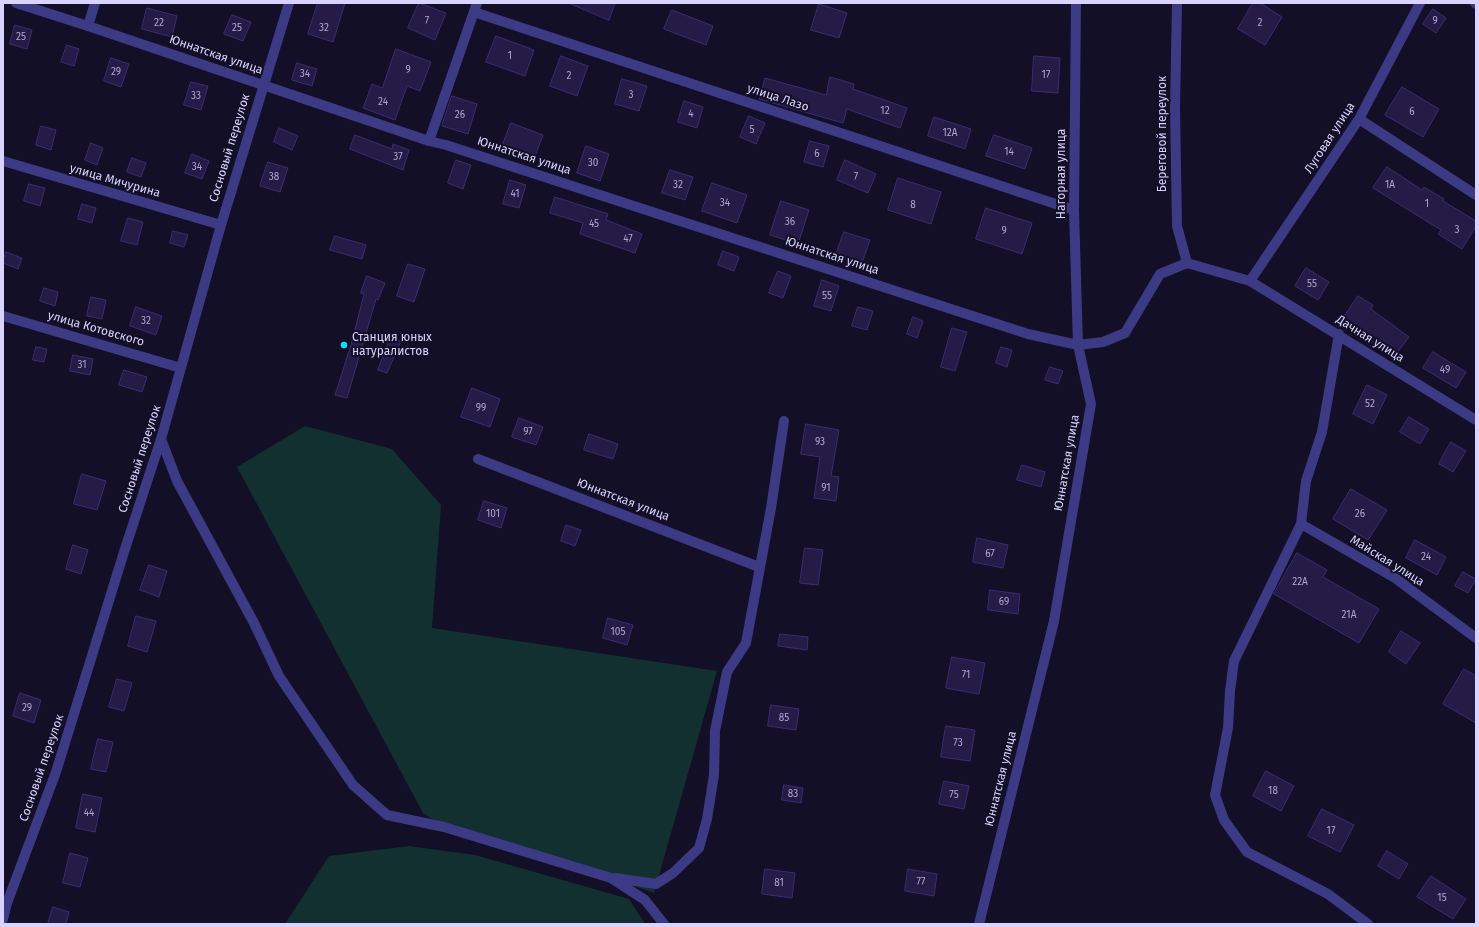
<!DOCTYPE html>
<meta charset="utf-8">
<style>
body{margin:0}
#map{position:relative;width:1479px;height:927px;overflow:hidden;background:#130f26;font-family:"Fira Sans",sans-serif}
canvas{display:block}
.frame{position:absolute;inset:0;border:4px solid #d9d4ff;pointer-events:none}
</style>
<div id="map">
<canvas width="1479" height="927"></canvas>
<div class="frame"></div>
</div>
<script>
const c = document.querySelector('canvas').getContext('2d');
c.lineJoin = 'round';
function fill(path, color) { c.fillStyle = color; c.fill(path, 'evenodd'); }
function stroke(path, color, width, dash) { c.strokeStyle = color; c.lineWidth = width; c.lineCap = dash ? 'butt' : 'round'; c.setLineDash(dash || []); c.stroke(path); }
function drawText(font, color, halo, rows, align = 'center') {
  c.font = font + ' "Fira Sans",sans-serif'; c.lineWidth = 4; c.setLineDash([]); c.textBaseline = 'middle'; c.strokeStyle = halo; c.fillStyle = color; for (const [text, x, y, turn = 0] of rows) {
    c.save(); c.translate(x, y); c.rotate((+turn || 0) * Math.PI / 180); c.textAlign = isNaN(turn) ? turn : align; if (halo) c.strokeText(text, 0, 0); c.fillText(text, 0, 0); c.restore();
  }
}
const green = new Path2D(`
 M305,426l87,23 49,56 -9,123 285,43 -63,222 -50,-18 -160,-48 -21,-14 -186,-346z
 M409,846l66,9 154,44 16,25h-360l44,-68z`);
const building = new Path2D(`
 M318,3h27l-12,39 -25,-8z
 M419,3l27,10 -11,27 -27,-12z
 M569,3h46l-6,17z
 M1253,3h7l22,14 -17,28 -27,-16z
 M819,4l28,9 -8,25 -28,-8z
 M147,8l30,8 -5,21 -30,-8z
 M1433,9l13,9 -10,15 -13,-9z
 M672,10l41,16 -7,19 -42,-16z
 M232,15l19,7 -8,19 -19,-7z
 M15,25l17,5 -5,19 -17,-5z
 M496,36l38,14 -9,26 -39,-14z
 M67,45l12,4 -5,17 -13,-4z
 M396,49l35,13 -11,29 -13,-5 -12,34 -32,-12 9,-24 10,4z
 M561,56l27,10 -11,30 -27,-10z
 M1034,56l26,2 -2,35 -26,-2z
 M111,58l18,6 -8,23 -17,-6z
 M297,63l20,6 -5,17 -20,-6z
 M830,77l24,7 -1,5 54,19 -7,20 -53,-19 -4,14 -84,-24 6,-21 61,17z
 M622,79l25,7 -8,25 -24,-7z
 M191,82l17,4 -7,24 -17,-5z
 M1402,87l37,22 -16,28 -38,-22z
 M452,96l25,8 -9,30 -26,-8z
 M684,101l19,6 -6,21 -19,-6z
 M749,116l16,7 -9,21 -16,-7z
 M934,117l37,12 -6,20 -37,-13z
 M511,123l32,12 -9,24 -32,-12z
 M41,126l15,4 -5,20 -15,-5z
 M279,128l19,8 -6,14 -18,-8z
 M355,135l37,14 1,-5 16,6 -6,20 -53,-21z
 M994,135l38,13 -7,21 -39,-13z
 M810,141l19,5 -6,21 -19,-5z
 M91,143l12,5 -6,17 -12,-5z
 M586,146l23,8 -9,27 -23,-8z
 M192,154l17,7 -7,18 -17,-6z
 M132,158l14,5 -5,14 -14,-5z
 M456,160l15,5 -8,24 -15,-6z
 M845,160l31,14 -8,19 -31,-13z
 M268,162l20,6 -8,24 -20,-6z
 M1387,167l35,23 2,-3 20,12 -1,2 33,20v5l-14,23 -24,-15 3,-4 -68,-42z
 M670,170l23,7 -8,23 -23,-7z
 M898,178l43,14 -10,32 -43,-14z
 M510,180l16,5 -7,23 -16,-4z
 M712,183l35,12 -10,28 -35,-12z
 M29,184l16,4 -5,18 -16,-5z
 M555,197l53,17 -2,6 36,14 -7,19 -55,-19 3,-11 -33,-10z
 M781,201l28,9 -11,34 -28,-9z
 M82,204l14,4 -4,15 -14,-4z
 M986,208l46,15 -10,31 -46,-15z
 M128,218l15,4 -6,23 -16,-4z
 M173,231l15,4 -4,12 -14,-4z
 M844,232l26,8 -8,23 -26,-8z
 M335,236l31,9 -4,14 -32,-9z
 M723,251l16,6 -5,14 -16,-6z
 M6,252l16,6 -4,11 -15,-6z
 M408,264l17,5 -11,33 -17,-6z
 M1306,268l23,14 -11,18 -23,-14z
 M778,271l13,5 -8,22 -14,-5z
 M367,276l18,7 -7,17 -2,-1 -29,99 -12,-3 16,-50 13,-51 -3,-1z
 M822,280l17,6 -8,25 -17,-5z
 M44,288l14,4 -3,14 -15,-5z
 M1358,296l15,9 -2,4 38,28 -16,21 -23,-17 2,-2 -30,-19z
 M91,297l15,3 -4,19 -15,-3z
 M136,307l26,9 -6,19 -26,-9z
 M858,307l15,4 -6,19 -15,-4z
 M913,317l10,4 -6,17 -10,-4z
 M952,328l15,4 -12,39 -14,-4z
 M391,337l10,4 -14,32 -9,-3z
 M36,347l11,2 -3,13 -11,-2z
 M1001,347l11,3 -5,17 -11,-4z
 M1433,352l33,20 -10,16 -33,-20z
 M73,355l20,4 -3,16 -20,-4z
 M1050,367l13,4 -5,13 -13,-4z
 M124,370l23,7 -5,15 -23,-7z
 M1367,385l20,10 -14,29 -20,-10z
 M472,388l28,11 -10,28 -29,-10z
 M1409,417l20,12 -9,15 -20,-12z
 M519,418l24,9 -7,18 -24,-8z
 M806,424l33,6 -8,46 8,1 -3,24 -22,-3 6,-41 -19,-3z
 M589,434l29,10 -5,15 -29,-9z
 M1451,442l15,9 -13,21 -14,-8z
 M1022,465l23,7 -4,15 -24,-7z
 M82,474l24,7 -9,29 -23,-6z
 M1351,489l36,21 -19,30 -35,-21z
 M484,501l23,7 -6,20 -23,-8z
 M566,525l15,5 -6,16 -14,-5z
 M977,538l31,7 -5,23 -30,-6z
 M1415,540l31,17 -9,18 -31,-17z
 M73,545l15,5 -7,24 -15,-5z
 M805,548l18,2 -5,35 -18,-2z
 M1297,553l30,17 -4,7 56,32 -20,34 -85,-49z
 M149,565l18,6 -8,26 -19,-7z
 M1463,572l13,7 -8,14 -13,-7z
 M990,590l30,4 -2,20 -30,-4z
 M136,616l20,5 -9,31 -19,-6z
 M608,618l25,7 -6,20 -24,-7z
 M1401,631l19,12 -14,21 -17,-12z
 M780,634l28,3 -1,13 -29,-4z
 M952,657l33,6 -6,31 -33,-6z
 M1464,669l12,7v47l-33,-19z
 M117,679l15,4 -8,28 -15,-4z
 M20,693l21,7 -7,23 -21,-7z
 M771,705l28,4 -3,21 -28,-4z
 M946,726l29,4 -5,31 -29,-4z
 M98,739l15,3 -7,30 -15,-3z
 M1266,771l28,15 -13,25 -28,-15z
 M944,781l25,5 -5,23 -25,-5z
 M784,785l19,3 -2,15 -19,-3z
 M83,794l19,4 -7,34 -19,-4z
 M1322,809l32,16 -14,27 -32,-16z
 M1387,851l21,13 -9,15 -21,-13z
 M70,853l18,5 -8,29 -17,-4z
 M765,869l30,4 -3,25 -30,-4z
 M908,869l29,5 -3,22 -29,-5z
 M1431,876l35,23 -13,20 -36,-22z
 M53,907l16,5 -3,12h-18z`);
const street = new Path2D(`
 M16,3l72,23 341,115 17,4 582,189 50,11 13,59 -37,217 -75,303
 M1076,3l-2,207 4,135 25,-3 22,-9 35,-59 27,-11 63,18 226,139
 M1177,3l-2,105 2,118 10,37
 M1475,3l1,1
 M474,12l600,198
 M88,26l7,-23
 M1359,119l117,76
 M429,141l48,-138
 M3,161l218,64
 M1250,281l109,-162 61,-116
 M3,316l178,52
 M1339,334l-17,98 -16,49 -5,43 -67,137 -4,30 -2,37 -13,67 9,25 23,32 81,42 40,30
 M161,439l16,42 77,142 25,53 74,109 34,30 57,12 167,51 34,22 19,24
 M478,459l281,108
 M1301,524l94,54 81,60
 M615,878l41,6 17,-11 26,-25 8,-29 7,-44 1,-44 12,-59 19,-29 25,-135 13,-87
 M3,919l4,-16 49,-131 68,-220 37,-113 60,-214 68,-222`);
const markers = [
 [344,345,4,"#00e5ff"]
];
const numberNames = [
 ["7",427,21],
 ["9",1435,21],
 ["22",159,23],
 ["2",1260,23],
 ["25",237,28],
 ["32",324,28],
 ["25",21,37],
 ["1",510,56],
 ["9",408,70],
 ["29",116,72],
 ["34",305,74],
 ["17",1046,75],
 ["2",569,76],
 ["3",631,95],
 ["33",196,96],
 ["24",383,102],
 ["12",885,111],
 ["6",1412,112],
 ["4",691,114],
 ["26",460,115],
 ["5",752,130],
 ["12А",950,133],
 ["14",1009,152],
 ["6",817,154],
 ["37",398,157],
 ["30",593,163],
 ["34",197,167],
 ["38",274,177],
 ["7",856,177],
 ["32",678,185],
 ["1А",1390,185],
 ["41",515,194],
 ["34",725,203],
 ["1",1427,204],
 ["8",913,205],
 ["36",790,222],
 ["45",594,224],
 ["3",1457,230],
 ["9",1004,231],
 ["47",628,239],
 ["55",1312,284],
 ["55",827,296],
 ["32",146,321],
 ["31",82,365],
 ["49",1445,370],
 ["52",1370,404],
 ["99",481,408],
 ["97",528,432],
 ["93",820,442],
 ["91",826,488],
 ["101",493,514],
 ["26",1360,514],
 ["67",990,554],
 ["24",1426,557],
 ["22А",1300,582],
 ["69",1004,602],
 ["21А",1349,615],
 ["105",618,632],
 ["71",966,675],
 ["29",27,708],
 ["85",784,718],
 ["73",958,743],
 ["18",1273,791],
 ["83",793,794],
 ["75",954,795],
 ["44",89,813],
 ["17",1331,831],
 ["77",921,882],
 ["81",779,883],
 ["15",1442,898]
];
const streetNames = [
 ["Юннатская улица",216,55,19],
 ["улица Лазо",778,98,18],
 ["Береговой переулок",1163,134,-90],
 ["Луговая улица",1330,138,-57],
 ["Сосновый переулок",230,148,-73],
 ["Юннатская улица",524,156,18],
 ["Нагорная улица",1062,174,-90],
 ["улица Мичурина",115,181,16],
 ["Юннатская улица",832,256,18],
 ["улица Котовского",96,329,16],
 ["Дачная улица",1370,339,32],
 ["Сосновый переулок",140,459,-72],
 ["Юннатская улица",1067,463,-80],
 ["Юннатская улица",623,500,21],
 ["Майская улица",1387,561,32],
 ["Сосновый переулок",42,768,-71],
 ["Юннатская улица",1001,779,-76]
];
const poiNames = [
 ["Станция юных",352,338],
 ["натуралистов",352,352]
];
fill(green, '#12302f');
fill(building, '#241b47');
stroke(building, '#3b2d73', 1);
stroke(street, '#3d3a85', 10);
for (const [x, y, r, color] of markers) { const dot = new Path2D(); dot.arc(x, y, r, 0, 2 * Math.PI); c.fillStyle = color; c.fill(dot); stroke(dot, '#130f26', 1.5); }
drawText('10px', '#aca6d1', null, numberNames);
drawText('12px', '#d9d4ff', '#130f26', streetNames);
drawText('12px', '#d9d4ff', '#130f26', poiNames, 'left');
</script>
